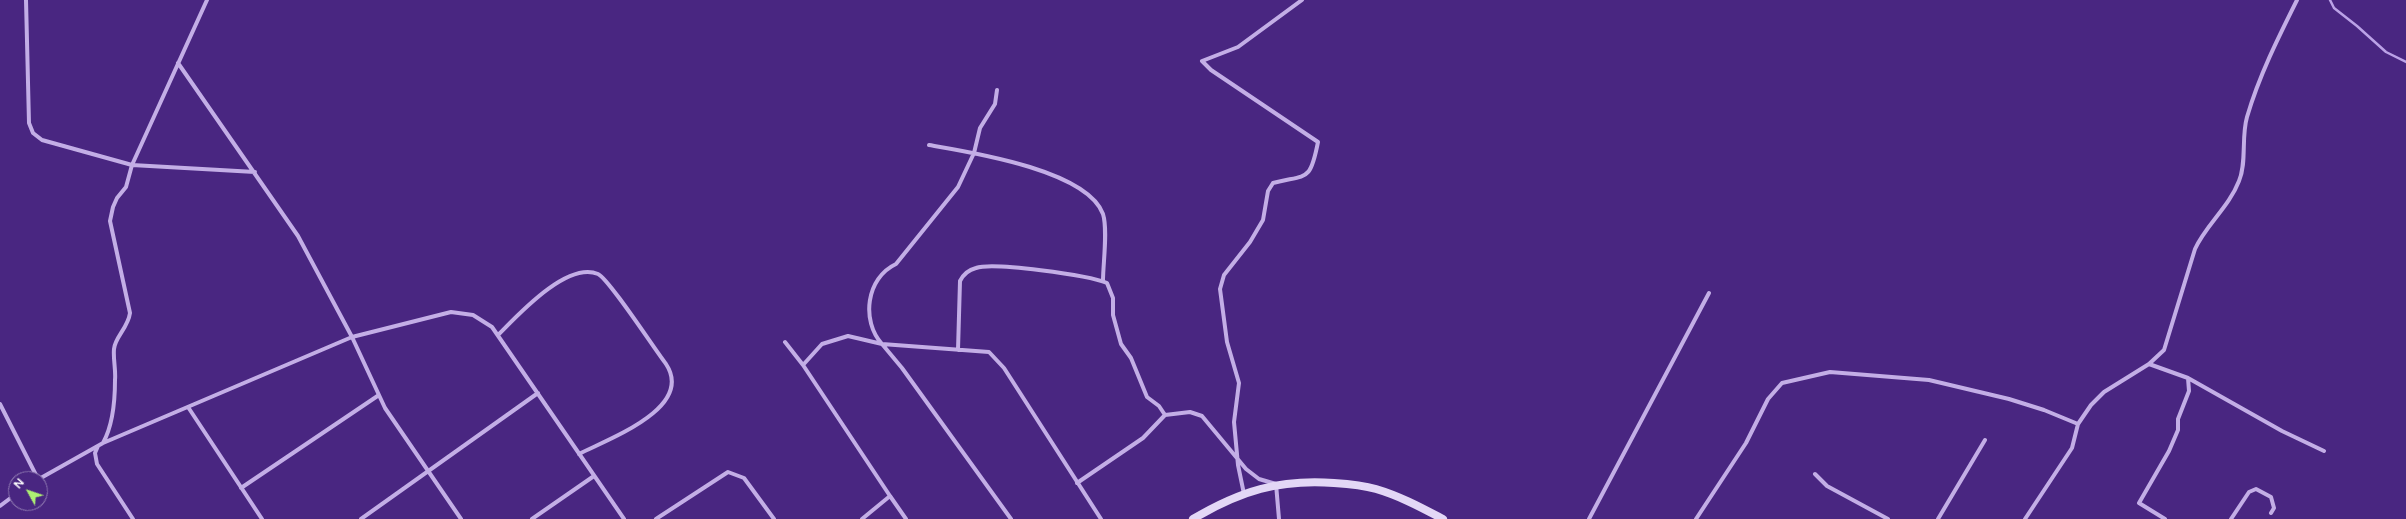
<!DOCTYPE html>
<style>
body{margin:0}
#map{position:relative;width:2406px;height:519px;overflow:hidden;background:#492681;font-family:"Varela Round",sans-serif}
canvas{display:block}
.north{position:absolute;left:8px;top:471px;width:40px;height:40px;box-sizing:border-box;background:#492681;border:1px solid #927db3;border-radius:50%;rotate:310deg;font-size:11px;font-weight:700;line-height:16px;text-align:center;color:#fff}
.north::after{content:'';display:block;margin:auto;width:14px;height:18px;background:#adef73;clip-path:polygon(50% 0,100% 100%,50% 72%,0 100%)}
</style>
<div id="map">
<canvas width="2406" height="519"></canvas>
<div class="north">N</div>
</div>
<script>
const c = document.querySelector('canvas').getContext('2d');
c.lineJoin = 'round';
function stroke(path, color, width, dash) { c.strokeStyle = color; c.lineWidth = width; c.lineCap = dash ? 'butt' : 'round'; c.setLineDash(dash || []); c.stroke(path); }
const stream = new Path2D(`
 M2330,0l4,8 23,18 29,26 20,10`);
const street = new Path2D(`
 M26,0l3,123 4,10 9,7 90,25 123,7
 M178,63l120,173 54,101 33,71 76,111
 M997,90l-2,14 -15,24 -6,25 -16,34 -62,77c-30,14 -35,57 -14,80l107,8 15,16 97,151
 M929,145c41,7 158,25 174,69 5,16 0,49 0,67
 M498,335c20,-20 69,-74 100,-61 11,5 57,76 68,90 29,44 -58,75 -87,90
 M785,342l18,23
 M958,350l2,-69c3,-6 8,-11 16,-13 17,-6 112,7 131,15l6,15v17l8,29 10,14 16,39 12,9 6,9
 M2149,364l39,14 1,13 -11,28v11l-9,21 -30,52 26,16
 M2188,378l94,53 42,20
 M0,404l38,75
 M188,407l74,112
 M103,443c10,-18 12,-43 12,-63 1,-10 -2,-21 -1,-31 1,-12 14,-21 16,-36l-20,-92 3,-14 4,-9 9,-11 6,-22 75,-165
 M98,446l-3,7 2,11 36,55
 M1815,474l12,12 61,33
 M39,479l64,-36 249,-106 99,-25 22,3 19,12 132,192
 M1077,483l66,-45 22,-23 25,-3 12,4 44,53 13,10 17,5 3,35
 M241,488l138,-93
 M1244,494l-6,-29 -4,-43 5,-39 -12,-41 -7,-53 4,-14 26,-33 13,-22 5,-29 5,-8c34,-9 37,0 45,-41l-107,-72 -9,-9 36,-14 64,-47
 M890,496l-87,-131 19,-21 26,-8 34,8 20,24 109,151
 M0,506l16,-12
 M361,519l177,-126
 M532,519l62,-43
 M656,519l72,-47 16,6 30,41
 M862,519l28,-23 16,23
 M1589,519l120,-226
 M1696,519l50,-76 22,-44 14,-16 48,-11 99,8 80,19 35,11 34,14
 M1938,519l47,-79
 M2025,519l47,-71 6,-24 13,-19 13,-13 45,-28 15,-14 31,-101c11,-24 34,-42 44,-68 8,-19 2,-43 8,-64 12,-41 31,-79 50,-117
 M2231,519l18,-27 7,-3 15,8 3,11 -3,5`);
const secondary = new Path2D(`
 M1193,519c47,-28 86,-40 141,-36 15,1 28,2 42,6 24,7 46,19 67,30`);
stroke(stream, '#bba2e7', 2.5);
stroke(street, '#c3aee6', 4);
stroke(secondary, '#e3d7f6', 8);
</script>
